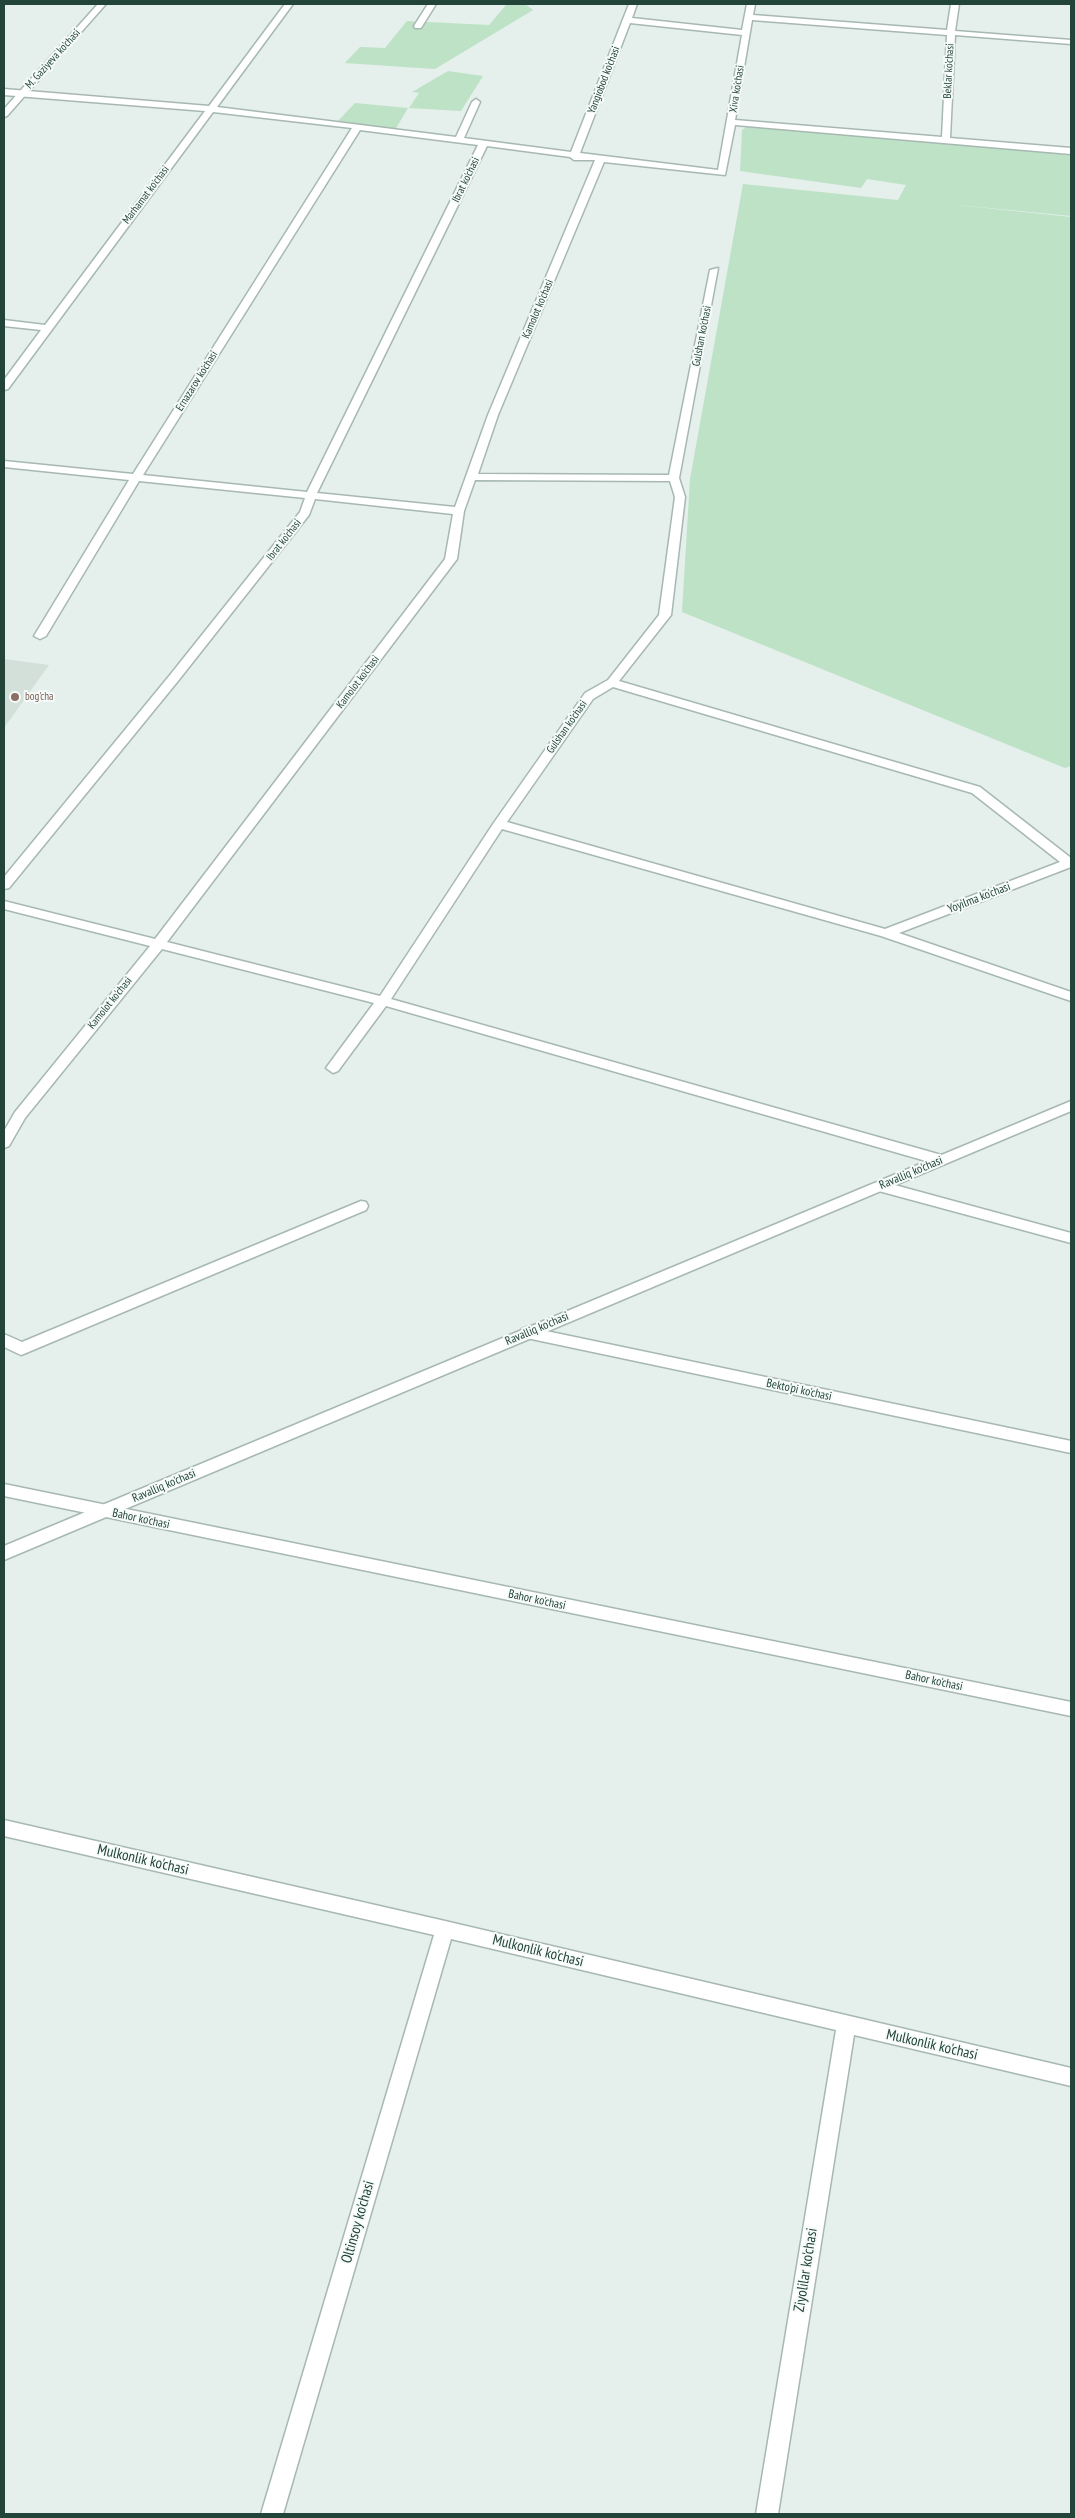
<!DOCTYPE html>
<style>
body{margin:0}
#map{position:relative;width:1075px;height:2518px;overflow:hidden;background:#e5efeb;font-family:"PT Sans Narrow",sans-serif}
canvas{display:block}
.frame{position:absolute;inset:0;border:5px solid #224439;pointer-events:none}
</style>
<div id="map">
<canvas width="1075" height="2518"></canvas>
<div class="frame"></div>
</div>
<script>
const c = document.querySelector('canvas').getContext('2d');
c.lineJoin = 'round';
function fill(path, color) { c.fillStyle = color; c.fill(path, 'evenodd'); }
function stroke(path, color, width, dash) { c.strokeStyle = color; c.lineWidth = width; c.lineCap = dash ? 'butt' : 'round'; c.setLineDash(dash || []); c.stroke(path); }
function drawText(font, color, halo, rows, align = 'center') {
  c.font = font + ' "PT Sans Narrow",sans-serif'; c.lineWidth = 4; c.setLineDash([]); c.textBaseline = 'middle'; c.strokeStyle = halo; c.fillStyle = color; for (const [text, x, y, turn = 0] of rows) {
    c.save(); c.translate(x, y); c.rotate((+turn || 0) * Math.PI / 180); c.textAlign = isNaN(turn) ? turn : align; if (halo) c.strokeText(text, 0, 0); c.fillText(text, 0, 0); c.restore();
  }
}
const built = new Path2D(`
 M4,659l45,6 -45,63z`);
const green = new Path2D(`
 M507,4h18l8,6 -98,59 -90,-6 15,-16 25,1 22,-27 82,4z
 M448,71l35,5 -22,35 -52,-3 10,-15 -7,-1z
 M355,103l53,5 -13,22 -57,-9z
 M747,127l132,9 192,18v62l-133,-13 133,14v549l-6,2 -383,-156 8,-133 53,-295 155,16 8,-15 -39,-6 -6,9 -121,-17 2,-41z`);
const minor = new Path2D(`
 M285,4h8l-76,103 239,30 16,-35 4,-3 4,3 -16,36 107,14 58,-148h8l-5,14 110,12 5,-26h8l-2,11 194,15 4,-26h8l-4,27 116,9v4l-116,-9 -5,103 121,10v6l-336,-29 -10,50 -121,-13 -106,253 -20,59 191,1 41,-205 8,-2 -39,210 6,19 -14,118 -52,66 361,106 91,71v9l-172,66 172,59v9l-190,-65 -379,-107 -111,170 554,157 2,4 -2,4 -5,1 -554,-159 -48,65 -5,2 -7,-5 48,-65 -212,-54 -137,169 -16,28 -5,2v-17l11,-19 135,-166 -146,-37v-8l151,38 290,-380 8,-45 -138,-15 -6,16 -131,166 -169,207 -5,1v-12l166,-202 130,-163 5,-14 -166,-17 -93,155 -6,3 -6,-3 95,-156 -125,-13v-6l129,13 219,-346 -139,-16 -205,277 -4,1v-10l37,-50 -37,-4v-6l41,5 160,-214 -201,-16v-6l205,17zM752,20l195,15 -5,102 -207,-17zM630,23l112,12 -24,135 -138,-17zM360,130l118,15 -171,347 -164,-17zM487,146l83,11 4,3h21l-107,255 -33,92 -138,-14zM475,480l195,1 5,16 -16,118 -51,65 -23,13 -92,131 -113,172 -213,-54 290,-383 7,-48zM613,687l359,106 88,69 -175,67 -378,-107 86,-123z
 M428,4h8l-15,24h-6l-1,-2z
 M880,1181l191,52v10l-196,-53 -2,-4z
 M361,1201l5,1 2,4 -2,4 -340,143 -5,2 -17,-8v-13l18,8z
 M527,1327l544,114v12l-549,-116 -3,-4 3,-4z
 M4,1484l1067,218v14l-1067,-220z
 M4,1820l441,101 626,147v18l-217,-51 -76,479h-22l80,-484 -385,-91 -168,575h-22l173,-579 -430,-99z`);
const tertiary = new Path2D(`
 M98,4h8l-99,112 -3,1v-8z
 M1071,1101v10l-1067,449v-14z`);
const markers = [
 [15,697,5,"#8d6e63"]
];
const farStreetnames = [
 ["M. Gaziyeva ko'chasi",53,59,-48],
 ["Beklar ko'chasi",949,71,-87],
 ["Yangiobod ko'chasi",604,80,-69],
 ["Xiva ko'chasi",737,89,-81],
 ["Ibrat ko'chasi",466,180,-64],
 ["Marhamat ko'chasi",146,195,-53],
 ["Kamolot ko'chasi",538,309,-67],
 ["Gulshan ko'chasi",702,336,-79],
 ["Ernazarov ko'chasi",197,381,-58],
 ["Ibrat ko'chasi",284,540,-52],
 ["Kamolot ko'chasi",358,682,-53],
 ["Gulshan ko'chasi",567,727,-55],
 ["Kamolot ko'chasi",110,1003,-51]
];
const farEducationnames = [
 ["bog'cha",25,697]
];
const streetNames = [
 ["Yoyilma ko'chasi",979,898,-21],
 ["Ravalliq ko'chasi",911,1173,-23],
 ["Ravalliq ko'chasi",537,1329,-23],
 ["Bekto'pi ko'chasi",799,1390,12],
 ["Ravalliq ko'chasi",164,1486,-23],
 ["Bahor ko'chasi",141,1519,12],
 ["Bahor ko'chasi",537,1600,12],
 ["Bahor ko'chasi",934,1681,12]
];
const nearStreetnames = [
 ["Mulkonlik ko'chasi",143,1860,13],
 ["Mulkonlik ko'chasi",538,1951,14],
 ["Mulkonlik ko'chasi",932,2045,13],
 ["Oltinsoy ko'chasi",358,2222,-74],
 ["Ziyolilar ko'chasi",806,2270,-81]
];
fill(built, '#d3e0d9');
fill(green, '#bde2c6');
stroke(minor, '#a7b8b2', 3);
stroke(tertiary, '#a7b8b2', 3);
fill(minor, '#fff');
fill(tertiary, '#fff');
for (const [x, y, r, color] of markers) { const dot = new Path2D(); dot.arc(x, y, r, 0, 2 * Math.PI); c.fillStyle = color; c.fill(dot); stroke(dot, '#f6fbf9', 2); }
drawText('11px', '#224439', '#f6fbf9', farStreetnames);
drawText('11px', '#785e54', '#f6fbf9', farEducationnames, 'left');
drawText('12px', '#224439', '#f6fbf9', streetNames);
drawText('15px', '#224439', '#f6fbf9', nearStreetnames);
</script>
